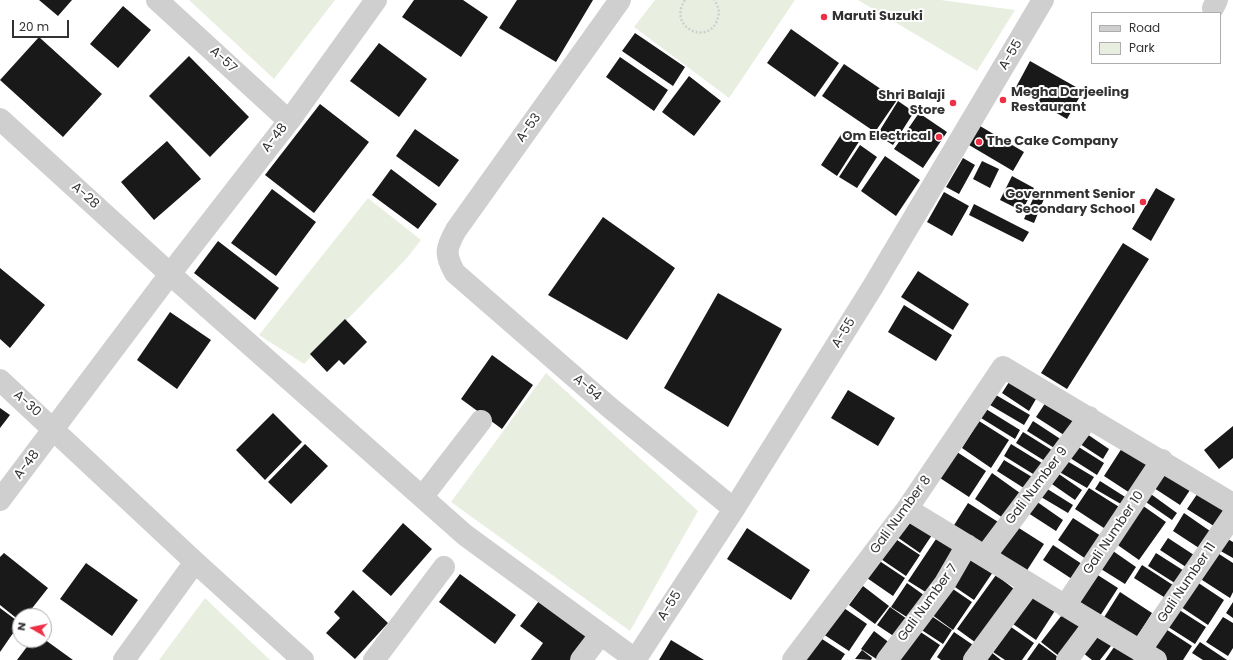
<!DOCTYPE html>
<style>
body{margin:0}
#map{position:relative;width:1233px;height:660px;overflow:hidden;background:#fff;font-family:Poppins,sans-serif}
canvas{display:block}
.legend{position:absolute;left:1091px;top:12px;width:130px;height:52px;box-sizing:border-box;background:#fff;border:1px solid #adadad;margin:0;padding:5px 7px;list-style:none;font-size:12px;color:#323232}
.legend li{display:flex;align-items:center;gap:8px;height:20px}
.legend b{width:20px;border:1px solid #adadad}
.north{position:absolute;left:12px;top:608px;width:40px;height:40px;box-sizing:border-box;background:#fff;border:1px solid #adadad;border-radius:50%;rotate:279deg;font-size:11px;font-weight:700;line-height:16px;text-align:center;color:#323232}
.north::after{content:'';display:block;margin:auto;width:14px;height:18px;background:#ed3046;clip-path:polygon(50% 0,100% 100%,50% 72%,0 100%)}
.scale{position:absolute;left:12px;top:20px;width:57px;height:18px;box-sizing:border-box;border:2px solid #323232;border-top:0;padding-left:5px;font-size:12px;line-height:14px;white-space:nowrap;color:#323232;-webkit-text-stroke:3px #fff;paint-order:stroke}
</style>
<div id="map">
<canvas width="1233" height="660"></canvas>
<ul class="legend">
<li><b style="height:5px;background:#cfcfcf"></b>Road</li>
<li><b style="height:11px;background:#e9efe0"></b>Park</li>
</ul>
<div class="north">N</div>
<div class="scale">20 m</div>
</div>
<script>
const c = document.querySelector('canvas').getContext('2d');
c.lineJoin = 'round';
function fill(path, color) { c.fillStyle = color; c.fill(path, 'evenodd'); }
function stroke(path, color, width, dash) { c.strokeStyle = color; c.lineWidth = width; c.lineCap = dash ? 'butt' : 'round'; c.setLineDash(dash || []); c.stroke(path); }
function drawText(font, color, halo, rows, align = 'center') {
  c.font = font + ' Poppins,sans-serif'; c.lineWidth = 4; c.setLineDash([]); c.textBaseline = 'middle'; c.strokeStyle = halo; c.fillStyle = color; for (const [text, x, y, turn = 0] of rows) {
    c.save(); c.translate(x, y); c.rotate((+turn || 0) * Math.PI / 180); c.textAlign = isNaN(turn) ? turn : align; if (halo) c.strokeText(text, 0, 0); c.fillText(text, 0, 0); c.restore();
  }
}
const green = new Path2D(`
 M189,0h146l-61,79z
 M655,0h140l-66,98 -95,-71z
 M858,0h83l74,10 -38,61z
 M368,198l53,42 -14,18 -103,106 -45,-29z
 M546,373l152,138 -68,120 -179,-129z
 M205,598l65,62h-111z`);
const building = new Path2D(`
 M39,0h33l-14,16z
 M414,0h49l25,17 -27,40 -59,-40z
 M517,0h76l-37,62 -57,-34z
 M123,6l28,24 -33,38 -28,-24z
 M791,29l48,34 -24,34 -48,-34z
 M635,33l50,34 -12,19 -51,-35z
 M39,37l63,57 -39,43 -63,-57z
 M379,43l48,36 -28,38 -49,-36z
 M189,56l60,61 -39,40 -61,-61z
 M620,57l48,33 -14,21 -48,-34z
 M1030,61l53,30 -16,28 -52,-30z
 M844,64l53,36 -22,32 -53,-36z
 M689,76l32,25 -27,35 -32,-24z
 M898,101l16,11 -21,33 -16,-10z
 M320,104l49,38 -55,71 -49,-38z
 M919,113l28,19 -24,36 -29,-19z
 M980,126l44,26 -11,19 -44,-26z
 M415,129l44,31 -20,27 -43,-31z
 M844,130l16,10 -23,36 -16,-11z
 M167,141l34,38 -47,41 -33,-38z
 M860,145l17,12 -20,31 -18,-11z
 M885,156l35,24 -24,36 -35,-25z
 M963,158l12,7 -16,29 -13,-7z
 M982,161l17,8 -9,19 -17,-9z
 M391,169l46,35 -19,25 -46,-34z
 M1012,176l22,12 -12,23 -22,-11z
 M1156,188l19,11 -24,42 -19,-12z
 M272,189l44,33 -40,54 -45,-33z
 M1037,190l9,4 -12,29 -10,-4z
 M944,192l25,14 -17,30 -25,-14z
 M974,204l55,28 -6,10 -54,-27z
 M603,217l72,51 -48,72 -79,-45z
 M218,241l61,47 -24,32 -61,-47z
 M1123,243l26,16 -82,130 -26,-16z
 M0,268l45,37 -35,43 -10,-9z
 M918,271l51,33 -16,26 -52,-33z
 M718,293l64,36 -54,98 -64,-39z
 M904,305l48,30 -16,26 -48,-29z
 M170,312l41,28 -34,49 -40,-29z
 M345,319l22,23 -23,23 -5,-5 -12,12 -17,-18z
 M492,355l41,30 -31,44 -41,-30z
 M1009,382l27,17 -7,12 -27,-18z
 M848,390l47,28 -17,28 -47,-28z
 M996,395l34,20 -6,10 -34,-20z
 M1048,399l30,20 -11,18 -31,-20z
 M0,408l10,7 -10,13z
 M986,409l34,21 -5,9 -34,-21z
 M273,413l29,29 -37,38 -29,-30z
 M979,421l30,19 -18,28 -29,-20z
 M1033,421l32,21 -6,9 -32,-20z
 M1233,426v32l-14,11 -15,-19z
 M1023,432l32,20 -7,11 -32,-20z
 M1084,432l25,17 -6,10 -26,-17z
 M305,444l23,22 -37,38 -23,-22z
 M1011,444l34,21 -7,12 -34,-21z
 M1074,444l30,19 -7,12 -30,-19z
 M1122,448l29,18 -18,29 -29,-19z
 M957,452l29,19 -17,26 -29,-19z
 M1062,458l32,19 -7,11 -31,-18z
 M1004,460l33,20 -7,12 -33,-21z
 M1163,468l29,19 -12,18 -29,-19z
 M1056,472l26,18 -7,10 -26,-18z
 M992,473l28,20 -17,25 -28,-19z
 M1100,481l30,19 -4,7 -31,-18z
 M1041,485l32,20 -5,8 -32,-19z
 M1089,488l35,22 -14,22 -35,-23z
 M1200,490l29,19 -12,19 -30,-19z
 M1148,492l29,21 -5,7 -29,-20z
 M1033,499l30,21 -7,11 -31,-20z
 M968,503l35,22 -17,28 -35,-23z
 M1139,503l27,19 -27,38 -27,-19z
 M1184,513l26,18 -11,17 -26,-17z
 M911,516l23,16 -14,21 -23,-16z
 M1073,518l28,18 -15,23 -28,-19z
 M403,523l29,26 -41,47 -29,-25z
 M1011,523l33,21 -20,31 -33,-22z
 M747,528l63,42 -19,30 -64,-41z
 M891,536l29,19 -14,21 -28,-19z
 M938,536l23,15 -29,45 -24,-15z
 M1224,537l9,5v16l-16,-9z
 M1168,538l29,19 -8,12 -29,-19z
 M1053,545l32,21 -10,15 -32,-21z
 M1113,551l23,16 -11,17 -24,-15z
 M970,552l25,17 -21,31 -25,-17z
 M1216,552l17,11v29l-3,6 -31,-20z
 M4,553l44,35 -22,28h-6v5l-20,-16v-48z
 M1156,553l33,21 -8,13 -33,-21z
 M878,560l27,18 -12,18 -26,-18z
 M86,563l52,37 -26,36 -52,-37z
 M1142,565l34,22 -9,12 -33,-21z
 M1093,572l25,16 -20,31 -25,-16z
 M460,574l56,41 -21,29 -56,-42z
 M996,575l22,17 -39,53 -22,-16z
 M1194,580l30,20 -16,25 -30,-20z
 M907,583l21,15 -15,23 -22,-14z
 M947,585l25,17 -19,28 -25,-18z
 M863,586l26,20 -14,18 -26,-19z
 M353,590l35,33 -33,36 -29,-26 14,-15 -6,-6z
 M1035,591l23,15 -22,34 -23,-16z
 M1120,592l32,21 -17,27 -32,-21z
 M542,597l49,37 -20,26h-40l12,-17 -23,-17z
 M1233,602v16l-7,-5z
 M841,606l26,18 -18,27 -26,-17z
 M1173,606l33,21 -11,17 -33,-21z
 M890,607l20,14 -12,18 -21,-14z
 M0,608l20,15 -20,29z
 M1065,611l24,18 -25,31 -23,-18z
 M927,613l25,17 -9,14 -26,-17z
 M1223,617l10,6v25l-5,8 -22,-14z
 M1161,626l31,20 -9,14h-21l-16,-10z
 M913,627l27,18 -10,15h-39z
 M1011,627l23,16 -12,17h-17l-12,-8z
 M1094,627l20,15 -14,18h-8l-14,-11z
 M874,631l21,16 -17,13 -17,-11z
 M954,632l22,15 -8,13h-27l-4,-3z
 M819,637l26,17 -4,6h-38z
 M44,639l29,21h-56l15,-20z
 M671,640l33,20h-45z
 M1119,640l28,20h-42z
 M1200,642l27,18h-24l-11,-7z
 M1039,643l23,17h-35z
 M862,650l10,8 -1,2 -16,-1z
 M991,652l10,8h-16z`);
const path = new Path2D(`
 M685,0c-19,29 27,47 33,17 2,-6 0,-12 -4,-17`);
const minor = new Path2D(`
 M157,0l132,121
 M620,0l-164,230c-10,18 -12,24 -1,43l154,134 125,102
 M1213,8l4,-8
 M0,119l170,155 295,261 171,125
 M0,380l195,182 108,98
 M423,496l58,-75
 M0,500l170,-226 119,-153 87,-121
 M907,509c83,50 165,102 249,151
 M985,556l104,-139
 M1065,606l97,-146
 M1140,651l93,-136
 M124,660l71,-98
 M374,660l70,-93
 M581,660l20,-26
 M635,660l99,-151 138,-221 171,-288
 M793,660l114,-151 96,-142 230,137
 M887,660l58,-77 22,-38
 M974,660l56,-76
 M1067,660l27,-36`);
const markers = [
 [824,17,4,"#ed3046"],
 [1003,100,4,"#ed3046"],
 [953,103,4,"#ed3046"],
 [939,137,4,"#ed3046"],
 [979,142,4,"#ed3046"],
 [1143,202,4,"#ed3046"]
];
const poiNames = [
 ["Maruti Suzuki",832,17],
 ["Megha Darjeeling",1011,93],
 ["Restaurant",1011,108],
 ["Shri Balaji",945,96,"right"],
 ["Store",945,111,"right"],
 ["Om Electrical",931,137,"right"],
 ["The Cake Company",987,142],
 ["Government Senior",1135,195,"right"],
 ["Secondary School",1135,210,"right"]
];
const streetNames = [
 ["A-55",1011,55,-59],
 ["A-57",223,60,43],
 ["A-53",529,128,-54],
 ["A-48",275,138,-52],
 ["A-28",85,196,42],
 ["A-55",844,333,-58],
 ["A-54",587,388,41],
 ["A-30",27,404,42],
 ["A-48",27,465,-53],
 ["Gali Number 9",1037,486,-53],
 ["Gali Number 8",901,515,-54],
 ["Gali Number 10",1114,533,-56],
 ["Gali Number 11",1187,583,-56],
 ["Gali Number 7",928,603,-54],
 ["A-55",670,606,-57]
];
fill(green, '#e9efe0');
fill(building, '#191919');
stroke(path, '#cfcfcf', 2.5, [2, 2]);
stroke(minor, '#cfcfcf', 22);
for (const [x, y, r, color] of markers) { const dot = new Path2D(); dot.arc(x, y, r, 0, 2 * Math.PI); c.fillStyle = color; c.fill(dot); stroke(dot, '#fff', 1.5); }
drawText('bold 13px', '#323232', '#fff', poiNames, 'left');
drawText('13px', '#323232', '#fff', streetNames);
</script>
